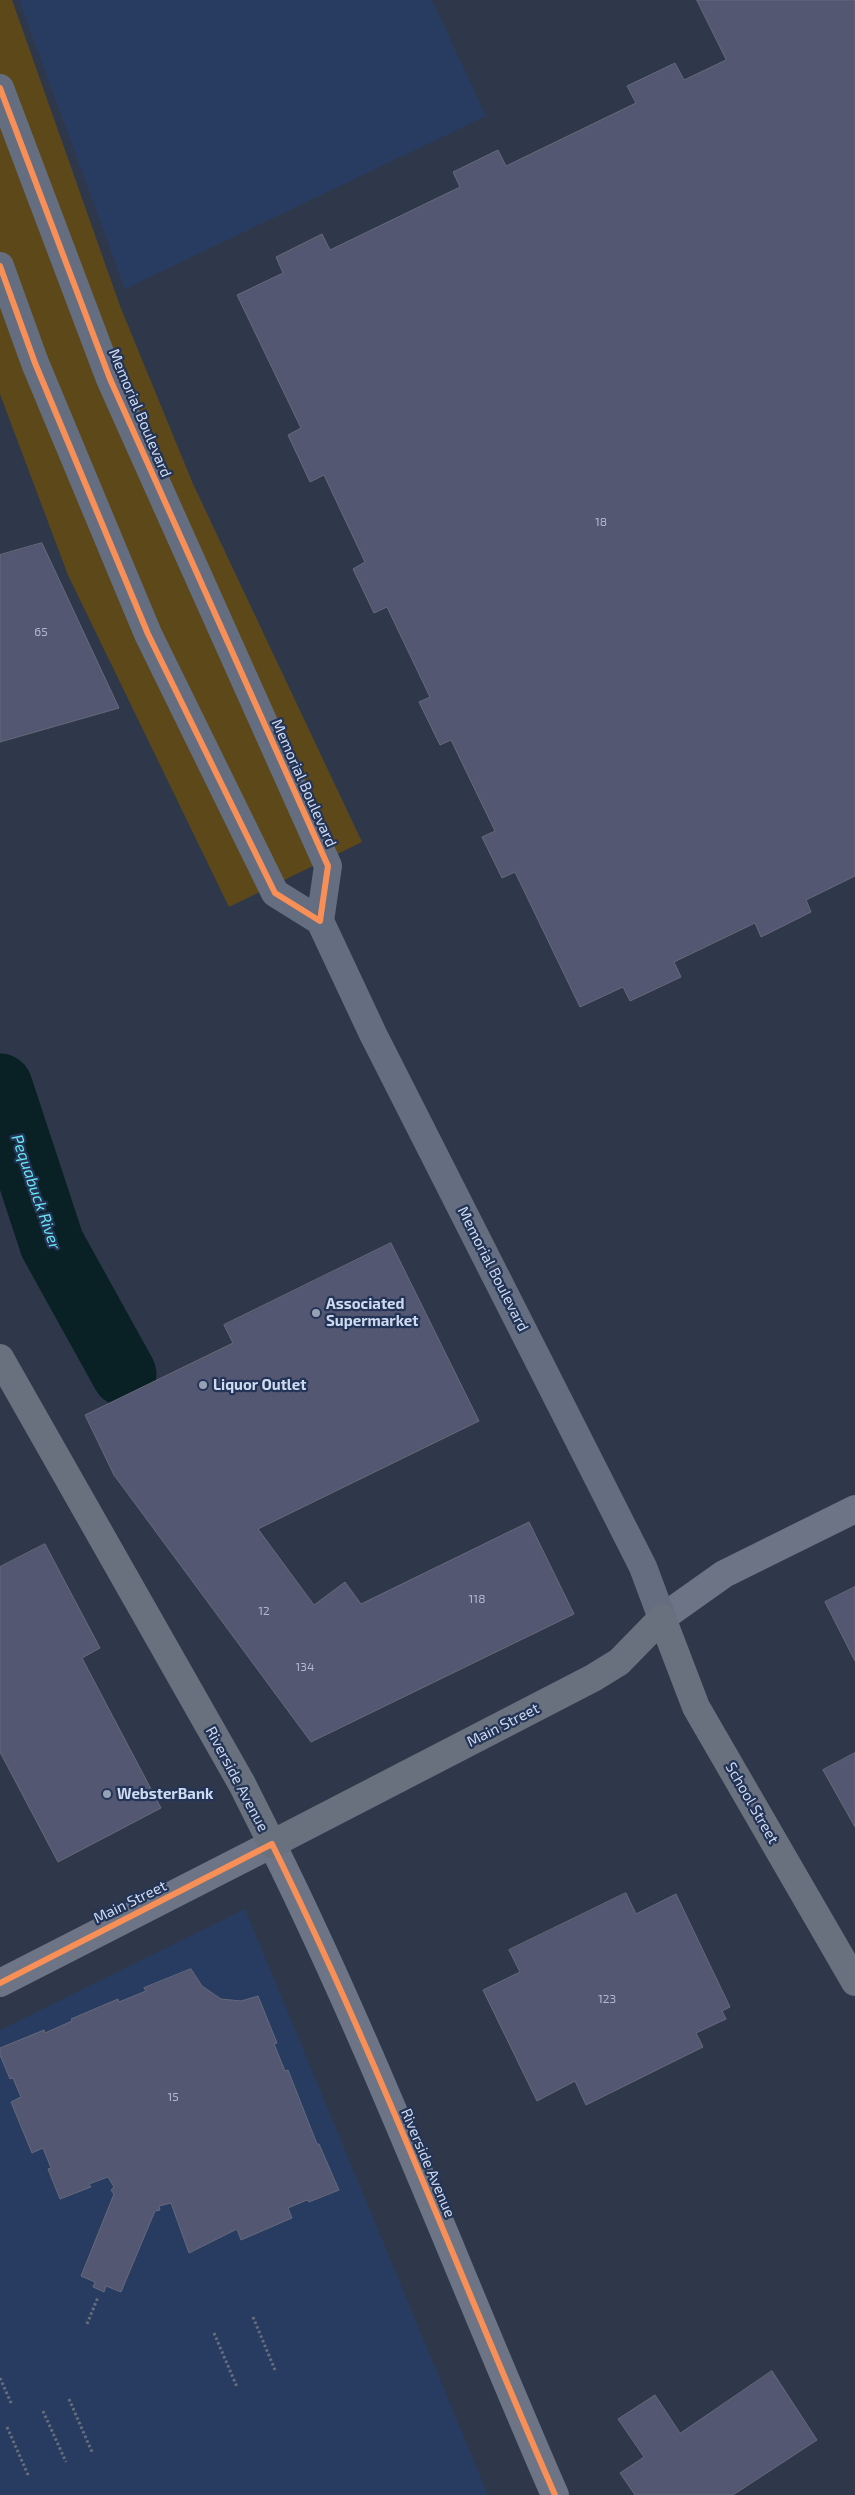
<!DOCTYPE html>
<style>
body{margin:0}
canvas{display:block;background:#2f384a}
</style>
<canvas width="855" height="2495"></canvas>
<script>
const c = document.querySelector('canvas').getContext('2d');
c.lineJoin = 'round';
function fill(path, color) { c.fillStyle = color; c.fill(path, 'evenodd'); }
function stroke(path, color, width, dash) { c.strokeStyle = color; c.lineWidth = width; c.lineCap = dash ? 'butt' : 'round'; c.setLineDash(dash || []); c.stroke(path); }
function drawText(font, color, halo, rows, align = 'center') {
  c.font = font + ' "Exo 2",sans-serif'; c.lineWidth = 4.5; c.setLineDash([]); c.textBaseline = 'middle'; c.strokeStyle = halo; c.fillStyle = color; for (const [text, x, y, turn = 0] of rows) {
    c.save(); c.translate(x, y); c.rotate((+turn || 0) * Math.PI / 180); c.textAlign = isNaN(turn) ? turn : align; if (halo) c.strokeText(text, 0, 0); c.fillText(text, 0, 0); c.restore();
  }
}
const built = new Path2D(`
 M19,0h413l54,116 -361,173z
 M245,1909l243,586h-488v-465z`);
const green = new Path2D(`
 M0,0h12l108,306 73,178 169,358 -133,65 -161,-332 -68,-181z`);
const river = new Path2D(`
 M0,1086l52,158 72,130`);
const building = new Path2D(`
 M697,0h158v876l-49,24 5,12 -50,25 -6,-14 -81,39 7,15 -51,24 -7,-14 -43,20 -65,-135 -13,6 -20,-41 13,-6 -44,-91 -11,5 -21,-43 11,-5 -43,-90 -13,6 -21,-44 12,-7 -41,-87 -14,7 -22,-47 13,-7 -64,-133 46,-22 -7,-16 46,-23 8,16 130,-63 -7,-15 45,-22 8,16 130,-63 -9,-17 48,-23 9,17 42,-20z
 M42,543l77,165 -119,34v-187z
 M391,1243l88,178 -221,108 56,76 31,-23 16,22 168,-82 45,92 -263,128 -197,-267 -29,-60 148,-72 -9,-18z
 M45,1544l55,104 -18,10 79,150 -103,54 -58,-110v-185z
 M855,1587v74l-30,-59z
 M855,1753v74l-32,-57z
 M626,1893l10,21 40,-20 54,113 -8,4 4,8 -30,14 7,14 -117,58 -11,-24 -38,20 -54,-111 37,-18 -11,-22z
 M191,1969l11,17 19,13 20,2 17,-5 19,47 -3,1 11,27 3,-1 29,74h2l20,46 -30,12 -2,-2 -19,8 4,10 -51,22 -4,-11 -48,24 -18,-50 -12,3 1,4 -5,1 -34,81 -15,-6 -2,6 -11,-5 2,-5 -14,-6 33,-82 -3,-4 3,-3 -6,-10 -19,7 2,3 -31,12 -12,-30 3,-1 -8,-20 -11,5 -21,-51 10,-5 -8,-19 -3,1 -10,-24v-7l44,-18 1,3 27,-12 -1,-2 47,-20 1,3 27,-11 -2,-3z
 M772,2371l45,69 -84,55h-98l-15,-22 24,-16 -26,-38 37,-24 25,38z`);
const path = new Path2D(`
 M253,2317l22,53
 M87,2324l11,-27
 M214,2333l23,54
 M0,2378l12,27
 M69,2399l23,53
 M43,2411l23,51
 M7,2427l22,50`);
const street = new Path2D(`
 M662,1618l62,-44 131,-65
 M0,1983l272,-139c105,212 188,434 283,651`);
const secondary = new Path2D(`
 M0,88l110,291 218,487 -8,55
 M0,266l35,97 113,271 127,259 45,28 53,113 270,533 19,51`);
const highway = new Path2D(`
 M0,1358l242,426 30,60 321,-166 26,-16 43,-44 34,89 159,275`);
const cycleway = new Path2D(`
 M0,88l110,291 218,487 -8,55 -45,-28 -127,-259 -113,-271 -35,-97
 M0,1983l272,-139c105,212 188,434 283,651`);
const markers = [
 [316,1313,5,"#96a1b5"],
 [203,1385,5,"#96a1b5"],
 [107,1794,5,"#96a1b5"]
];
const numberNames = [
 ["18",601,522],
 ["65",41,632],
 ["118",477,1599],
 ["12",264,1611],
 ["134",305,1667],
 ["123",607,1999],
 ["15",173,2097]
];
const streetNames = [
 ["Memorial Boulevard",140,413,67],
 ["Memorial Boulevard",304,783,66],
 ["Memorial Boulevard",493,1269,63],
 ["Main Street",503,1725,-27],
 ["Riverside Avenue",237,1779,62],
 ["School Street",752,1803,60],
 ["Main Street",130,1902,-26],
 ["Riverside Avenue",428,2163,67]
];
const poiNames = [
 ["Associated",326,1304],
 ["Supermarket",326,1321],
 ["Liquor Outlet",213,1385],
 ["WebsterBank",117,1794]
];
const waterNames = [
 ["Pequabuck River",36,1192,71]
];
fill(built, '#283b60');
fill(green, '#5d4819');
stroke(river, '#092125', 65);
fill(building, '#545772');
stroke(building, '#656a7a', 1);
stroke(path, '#666e7d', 3, [2.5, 2.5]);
stroke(street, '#6c7486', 28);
stroke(secondary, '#656e81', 28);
stroke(highway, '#69707e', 28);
stroke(cycleway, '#f78f57', 6);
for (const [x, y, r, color] of markers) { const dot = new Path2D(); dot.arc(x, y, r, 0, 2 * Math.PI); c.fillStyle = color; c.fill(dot); stroke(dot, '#233456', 2); }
drawText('12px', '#b0b9d0', null, numberNames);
drawText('15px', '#cedaef', '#233456', streetNames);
drawText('bold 15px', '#cedaef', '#233456', poiNames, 'left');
drawText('italic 16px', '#67e4ef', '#233456', waterNames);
</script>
